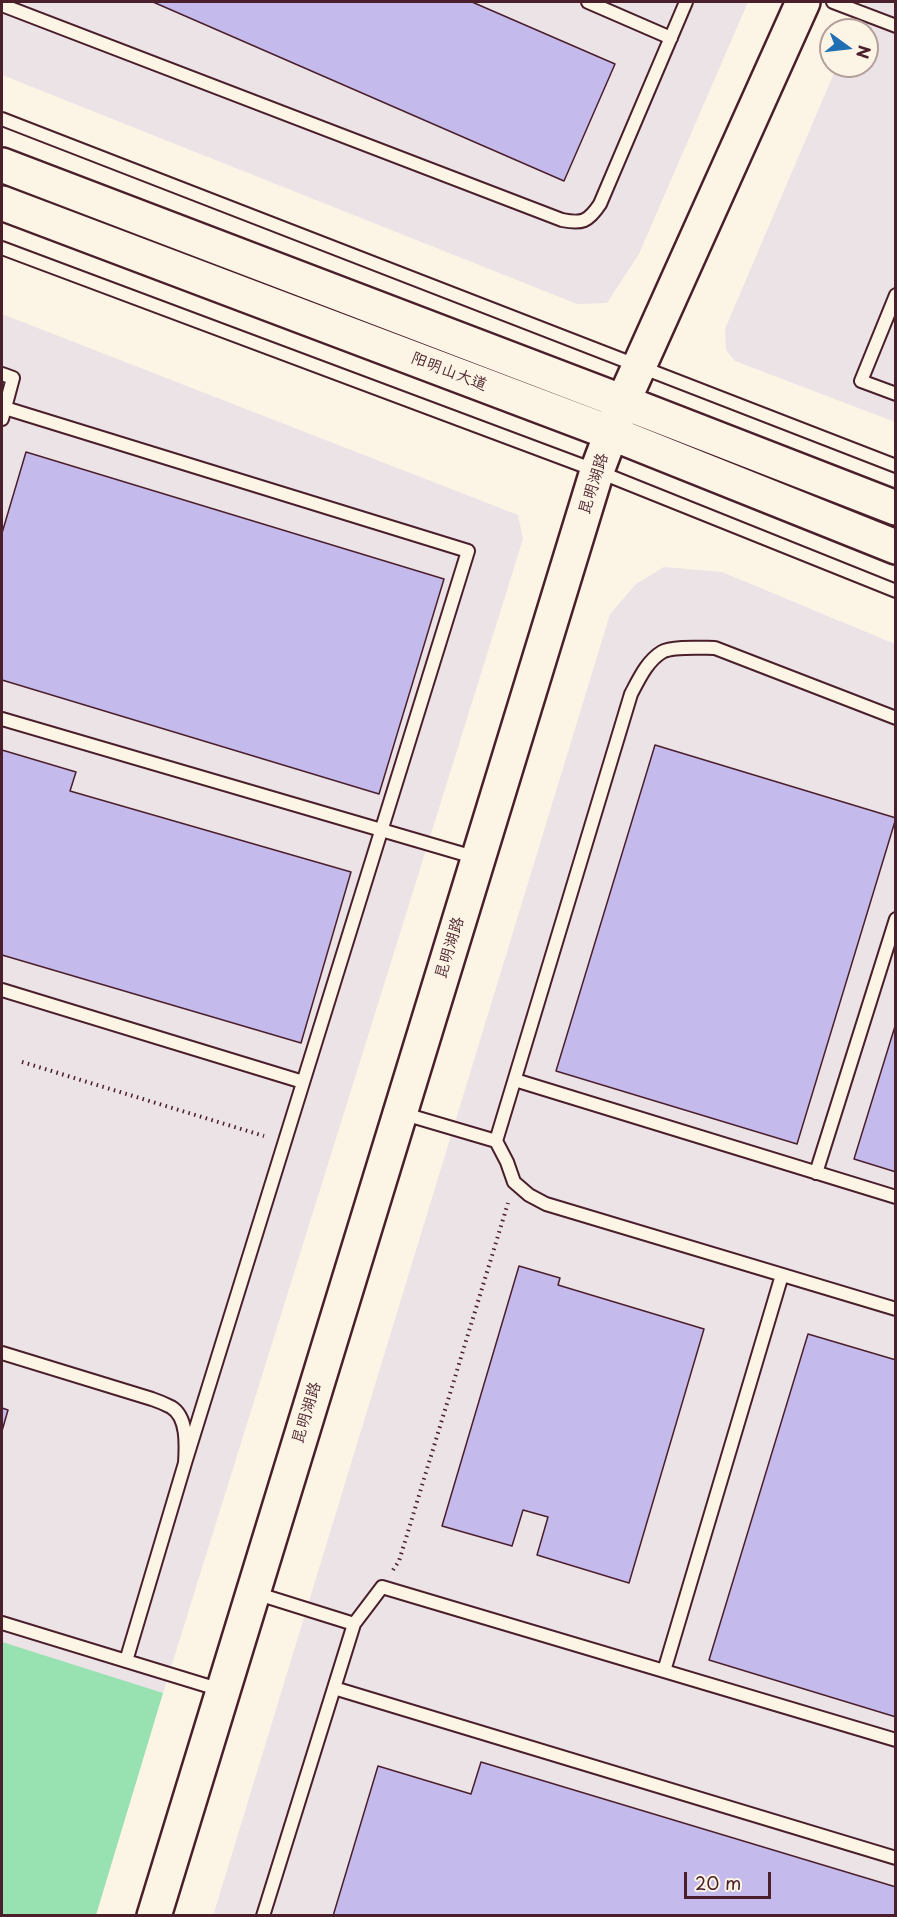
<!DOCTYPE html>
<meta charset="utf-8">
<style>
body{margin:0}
#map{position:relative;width:897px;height:1917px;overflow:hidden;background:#fcf5e5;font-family:"Playpen Sans",sans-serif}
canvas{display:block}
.frame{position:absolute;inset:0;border:3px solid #4a1f2b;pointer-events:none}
.north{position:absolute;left:819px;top:18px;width:60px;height:60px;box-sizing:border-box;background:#fcf5e5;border:2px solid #b59f9b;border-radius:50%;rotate:105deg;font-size:16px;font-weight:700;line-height:24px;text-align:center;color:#4a1f2b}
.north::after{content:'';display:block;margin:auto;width:21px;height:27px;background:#1f6fb2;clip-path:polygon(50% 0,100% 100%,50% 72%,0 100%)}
.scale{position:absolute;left:684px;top:1872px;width:87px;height:27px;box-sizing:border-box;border:3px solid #4a1f2b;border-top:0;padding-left:8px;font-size:18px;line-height:21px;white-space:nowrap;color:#4a1f2b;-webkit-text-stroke:4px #fcf5e5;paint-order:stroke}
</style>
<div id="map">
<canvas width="897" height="1917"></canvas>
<div class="frame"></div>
<div class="north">N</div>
<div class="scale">20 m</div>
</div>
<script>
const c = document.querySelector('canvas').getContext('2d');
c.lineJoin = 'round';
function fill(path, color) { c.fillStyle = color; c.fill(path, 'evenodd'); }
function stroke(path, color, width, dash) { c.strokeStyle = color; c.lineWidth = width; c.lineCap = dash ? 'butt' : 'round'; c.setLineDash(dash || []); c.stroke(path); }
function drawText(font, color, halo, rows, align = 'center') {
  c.font = font + ' "Playpen Sans","LXGW WenKai TC",sans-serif'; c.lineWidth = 4.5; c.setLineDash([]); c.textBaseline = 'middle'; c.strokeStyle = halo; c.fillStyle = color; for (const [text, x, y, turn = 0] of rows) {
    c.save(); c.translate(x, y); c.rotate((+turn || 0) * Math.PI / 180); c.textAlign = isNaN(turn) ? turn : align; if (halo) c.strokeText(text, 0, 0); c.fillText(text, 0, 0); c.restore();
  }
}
const built = new Path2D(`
 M2,2h746l-109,252 -32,49 -30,1 -575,-229z
 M865,2h30v420l-160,-61 -9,-11 -1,-21 112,-263h30v-36h-15z
 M2,314l516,201 5,24 -360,1154 -67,222h-94z
 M664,567l58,5 173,72v1271l-682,1 397,-1302 26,-30z`);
const green = new Path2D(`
 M2,1642l161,51 -67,222h-94z`);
const building = new Path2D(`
 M153,2h319l143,62 -51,117z
 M26,452l418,127 -65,215 -377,-114v-147z
 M655,745l241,73 -99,326 -241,-73z
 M2,750l74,22 -6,19 281,81 -50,171 -299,-88z
 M896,1023v149l-42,-13z
 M519,1266l41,12 -2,7 146,44 -75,254 -92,-28 11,-38 -25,-7 -11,36 -70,-20z
 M808,1334l88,26v357l-187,-57z
 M2,1408l6,2 -6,21z
 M481,1762l415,125v29h-563l45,-150 93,28z`);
const path = new Path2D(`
 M22,1062l242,74
 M393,1570l6,-9 109,-358`);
const lane = new Path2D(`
 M588,2l83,36
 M833,2l63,24
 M2,5l560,215c20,4 26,2 38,-16l86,-202
 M2,119l894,347
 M2,248l595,223 299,120
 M896,295l-35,86 35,13
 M2,374l11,4 -11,41
 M5,408l463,143 -283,912
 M2,719l475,139
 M2,990l301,92
 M515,1080l381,117
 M401,1113l95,28 135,-447c8,-15 16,-33 31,-42 10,-6 40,-4 53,-4l181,70
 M496,1141l11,21 7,20 15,13 17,9 350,105
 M816,1173l80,-254
 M2,1353l150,46c6,2 13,5 19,8 17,10 15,39 14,56l-59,198
 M255,1593l99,31 -91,292
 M2,1623l219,67
 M354,1624l28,-37 514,153
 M664,1671l118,-396
 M334,1688l562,170`);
const secondary = new Path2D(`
 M2,165l621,237 273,106
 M2,203l609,230 285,114
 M154,1916l443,-1445 26,-69 180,-400`);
const streetNames = [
 ["阳明山大道",449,372,21],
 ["昆明湖路",594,484,-72],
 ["昆明湖路",450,948,-73],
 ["昆明湖路",307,1413,-73]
];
fill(built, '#ece3e7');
fill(green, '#98e1b1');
fill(building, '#c5baec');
stroke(building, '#4a1f2b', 1.5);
stroke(lane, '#4a1f2b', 16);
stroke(secondary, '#4a1f2b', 38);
stroke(path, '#4a1f2b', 4, [1.5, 4.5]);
stroke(lane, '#fcf5e5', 12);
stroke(secondary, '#fcf5e5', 33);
drawText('16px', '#4a1f2b', '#fcf5e5', streetNames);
</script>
